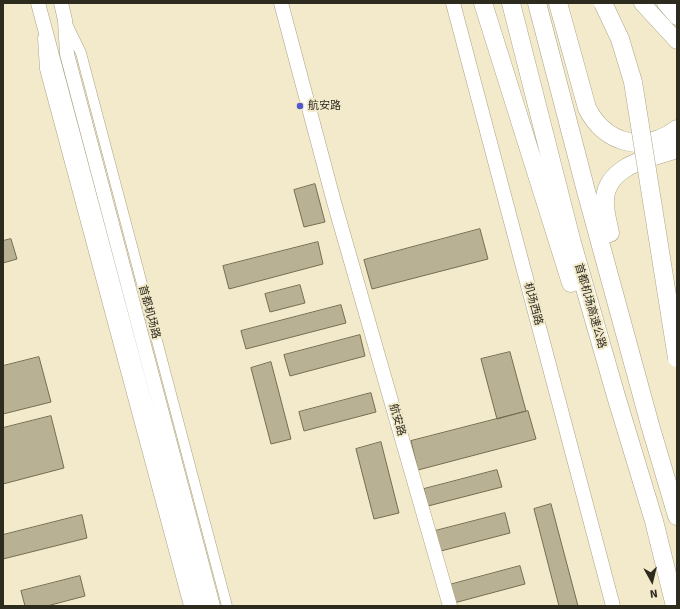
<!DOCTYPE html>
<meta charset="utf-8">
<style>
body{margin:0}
#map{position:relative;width:680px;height:609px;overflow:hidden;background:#f2eacb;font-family:Signika,sans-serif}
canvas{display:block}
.frame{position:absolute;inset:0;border:4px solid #2d2a1e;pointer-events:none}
.north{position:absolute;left:632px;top:561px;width:40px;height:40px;-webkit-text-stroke:3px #f2eacb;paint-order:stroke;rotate:172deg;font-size:11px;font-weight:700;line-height:16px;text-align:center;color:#2d2a1e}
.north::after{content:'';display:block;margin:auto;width:14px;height:18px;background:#2d2a1e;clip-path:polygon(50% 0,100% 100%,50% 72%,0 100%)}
</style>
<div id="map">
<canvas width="680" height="609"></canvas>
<div class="frame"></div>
<div class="north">N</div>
</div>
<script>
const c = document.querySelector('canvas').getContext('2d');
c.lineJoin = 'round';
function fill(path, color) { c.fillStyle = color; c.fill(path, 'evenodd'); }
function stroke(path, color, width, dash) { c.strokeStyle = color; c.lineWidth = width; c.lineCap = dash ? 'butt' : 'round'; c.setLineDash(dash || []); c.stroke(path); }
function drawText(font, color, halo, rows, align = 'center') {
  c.font = font + ' Signika,"Noto Sans SC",sans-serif'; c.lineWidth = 4; c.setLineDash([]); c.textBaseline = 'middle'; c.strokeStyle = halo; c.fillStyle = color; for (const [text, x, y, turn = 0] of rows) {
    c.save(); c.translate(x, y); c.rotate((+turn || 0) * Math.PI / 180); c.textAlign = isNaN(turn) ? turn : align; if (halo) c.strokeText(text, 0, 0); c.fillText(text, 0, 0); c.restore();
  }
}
const building = new Path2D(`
 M315,184l10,38 -21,5 -10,-37z
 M480,229l8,30 -116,30 -8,-29z
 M11,239l6,20 -14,4v-22z
 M318,242l5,22 -94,25 -6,-23z
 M300,285l5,18 -35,9 -5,-18z
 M341,305l5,18 -100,26 -5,-18z
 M360,335l5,21 -75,20 -6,-21z
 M510,352l16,59 -29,8 -16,-60z
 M39,357l12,45 -48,12v-48z
 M271,362l20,77 -20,5 -20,-76z
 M371,393l5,19 -72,19 -5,-19z
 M528,411l8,28 -118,31 -7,-29z
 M51,416l13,52 -61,16v-56z
 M381,442l18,71 -25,6 -18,-70z
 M497,470l5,17 -74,19 -4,-17z
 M551,504l27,102h-19l-25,-97z
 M505,513l5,20 -69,18 -6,-20z
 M82,515l5,23 -84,21v-24z
 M520,566l5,18 -71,19 -5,-18z
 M80,576l5,20 -38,10h-22l-4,-15z`);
const street = new Path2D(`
 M67,24l14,29 146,553
 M43,38l2,31 144,537`);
const secondary = new Path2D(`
 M38,3l161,603
 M61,3l4,17 2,34 146,552
 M281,3l53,199 116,404
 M453,3l160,603`);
const primary = new Path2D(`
 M642,3l35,38
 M665,3l12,14`);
const highway = new Path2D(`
 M483,3l88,280
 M511,3l61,240 44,153 38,125 21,85
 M537,3l49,188 64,234 27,91
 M558,3l29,105c18,36 57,46 90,21
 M610,233c-2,-11 -6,-22 -5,-34 2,-34 46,-41 72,-50`);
const highwayBridge = new Path2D(`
 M603,3l17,36 13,43 44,276`);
const markers = [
 [300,106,4,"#5058ce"]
];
const poiNames = [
 ["航安路",308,106]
];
const streetNames = [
 ["机场西路",533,304,75],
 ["首都机场高速公路",590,306,74],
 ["首都机场路",149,312,75],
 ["航安路",397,420,74]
];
fill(building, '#b9b193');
stroke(building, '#746d51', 1);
stroke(street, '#aba486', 11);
stroke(secondary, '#aba486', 15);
stroke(primary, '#aba486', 17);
stroke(highway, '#aba486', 19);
stroke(street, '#fff', 10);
stroke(secondary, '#fff', 14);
stroke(primary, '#fff', 16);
stroke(highway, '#fff', 18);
stroke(highwayBridge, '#aba486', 19, []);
stroke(highwayBridge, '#fff', 18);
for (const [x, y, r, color] of markers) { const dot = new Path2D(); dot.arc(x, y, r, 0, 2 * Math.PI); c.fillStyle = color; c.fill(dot); stroke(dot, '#f2eacb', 1.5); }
drawText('11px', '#2d2a1e', '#f2eacb', poiNames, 'left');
drawText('11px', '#2d2a1e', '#f2eacb', streetNames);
</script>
